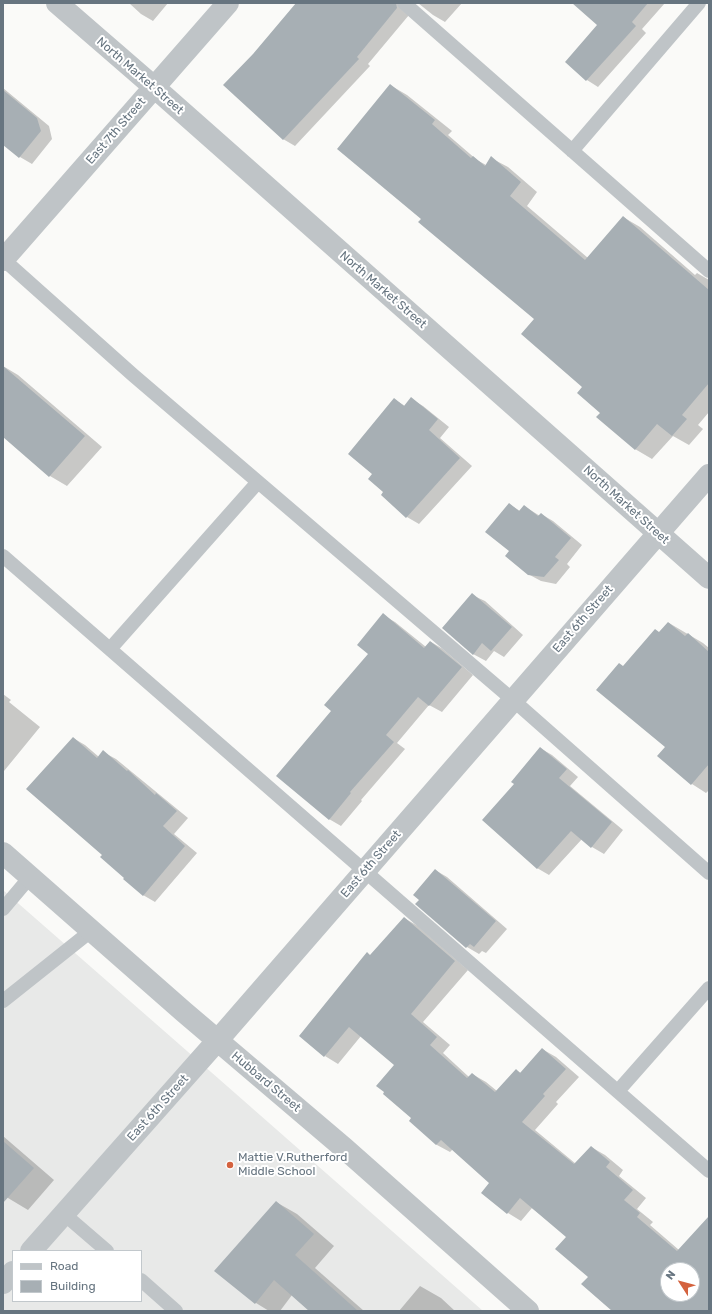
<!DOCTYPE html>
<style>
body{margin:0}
#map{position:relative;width:712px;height:1314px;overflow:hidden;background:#fafaf8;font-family:Rubik,sans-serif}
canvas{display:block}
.frame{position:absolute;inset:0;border:4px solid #677580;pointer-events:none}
.legend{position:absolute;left:12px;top:1250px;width:130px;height:52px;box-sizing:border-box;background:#fff;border:1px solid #c2c8cc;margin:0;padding:5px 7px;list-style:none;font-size:12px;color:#677580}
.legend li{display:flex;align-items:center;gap:8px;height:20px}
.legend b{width:20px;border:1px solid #c2c8cc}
.north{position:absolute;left:660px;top:1262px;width:40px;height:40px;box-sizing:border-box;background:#fff;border:1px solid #c2c8cc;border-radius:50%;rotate:306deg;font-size:11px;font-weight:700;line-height:16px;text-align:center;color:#677580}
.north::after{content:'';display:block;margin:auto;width:14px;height:18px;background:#d4623e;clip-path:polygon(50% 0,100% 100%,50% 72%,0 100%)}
</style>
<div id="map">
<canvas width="712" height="1314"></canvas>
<div class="frame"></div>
<ul class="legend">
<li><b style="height:5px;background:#bfc4c7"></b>Road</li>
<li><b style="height:11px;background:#a7afb4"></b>Building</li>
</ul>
<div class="north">N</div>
</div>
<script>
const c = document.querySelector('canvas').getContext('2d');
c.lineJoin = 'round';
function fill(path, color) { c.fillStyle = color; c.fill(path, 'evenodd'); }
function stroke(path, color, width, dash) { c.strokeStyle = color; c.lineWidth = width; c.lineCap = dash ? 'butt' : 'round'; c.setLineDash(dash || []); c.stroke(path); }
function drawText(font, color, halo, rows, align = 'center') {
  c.font = font + ' Rubik,sans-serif'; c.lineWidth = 4; c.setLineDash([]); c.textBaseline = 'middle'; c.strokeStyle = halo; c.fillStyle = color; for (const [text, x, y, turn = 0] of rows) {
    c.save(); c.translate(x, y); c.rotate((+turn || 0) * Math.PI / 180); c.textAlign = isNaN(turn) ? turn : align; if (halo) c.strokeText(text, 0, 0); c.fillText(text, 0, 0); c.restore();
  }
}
const built = new Path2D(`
 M3,890l216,189 264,232h-480zM13,1251h128v50h-128z`);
const shadow = new Path2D(`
 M129,3h39l-15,18 -12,-7z
 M297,3h115l-3,12 -41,49 2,2 -75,80 -12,-7 -29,-85z
 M418,3h44l-17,19 -12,-7z
 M592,3h73l-23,26 4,4 -48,54 -11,-7 -20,-18 32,-37z
 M390,85l17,10 45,36 -4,4 29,25 9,5 5,-7 17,9 29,25 -10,14 61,52 35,-41 17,10 55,48 2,-2 12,7v132l-11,13 5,4 -14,16 -16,-9 -21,23 -17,-10 -33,-36 -67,-94z
 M3,88l46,38 3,13 -20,25 -12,-7 -17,-13z
 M3,366l15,9 84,72 -35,39 -17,-10 -47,-40z
 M394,399l11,7 6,-7 12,7 26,21 -9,11 32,28 -53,58 -12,-7 -23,-25 -10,-18z
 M509,504l11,7 4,-5 16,10 1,-2 12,7 29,24 -15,19 3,3 -14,17 -15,-3 -13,-7 -18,-23z
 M472,595l13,6 38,34 -19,22 -10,-6 -8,10 -13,-7z
 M383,615l12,7 31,25 5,-5 12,7 30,26 -31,37 -13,-7 -32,38 8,6 -44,51 1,1 -21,25 -12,-7 3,-109 37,-56z
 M669,623l34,20 6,5v142l-3,3 -14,-9 -33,-28 8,-9 -43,-80 36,-34z
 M3,694l8,6 -2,2 31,25 -36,44z
 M73,738l12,7 14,12 4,-5 13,7 72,59 -14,16 23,19 -42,49 -12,-7 -40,-40z
 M540,748l12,7 26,22 -8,9 53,44 -19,24 -12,-7 -10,-8 -33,36 -12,-7z
 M435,870l12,7 60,52 -21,24 -4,-2 -3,3 -12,-7 -50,-43 3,-4z
 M404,918l14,8 50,44 -45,52 27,23 -7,8 26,24 3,-3 14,8 11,9 19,-21 5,3 21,-24 14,8 23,20 -23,25 2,2 -23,26 41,34 15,-17 14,8 18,15 -4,6 27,22 -9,11 16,13 -3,3 29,25 30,-32v93h-95l-25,-34 -22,-41 -35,-28 -11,13 -13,-8 -25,-20 8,-10 -38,-34 -3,3 -13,-7 -27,-24 2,-3 -16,-53 -35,-29 -23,28 -13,-8 46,-100zM668,1270h24v24h-24z
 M3,1136l51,44 -26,30 -25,-15z
 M276,1202l21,12 37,32 -19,22 49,43h-54l-18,-16 -12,16h-11l-13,-8 -40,-32z
 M420,1286l21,12 14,13h-56z`);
const building = new Path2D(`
 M296,3h100l1,5 -40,49 2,2 -76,81 -60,-55 30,-31z
 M572,3h76l-16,19 4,4 -50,55 -21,-19 32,-37z
 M390,84l45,36 -3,4 39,34 2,-2 12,10 6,-10 30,26 -11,14 75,64 38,-44 86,74v93l-27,32 5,4 -15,17 -15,-12 -22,26 -39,-33 4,-4 -23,-20 5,-6 -61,-53 13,-15 -116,-97 3,-3 -84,-70z
 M3,90l34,28 4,13 -22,27 -16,-13z
 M3,366l82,70 -36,41 -46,-40z
 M411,397l27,22 -9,11 31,28 -54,60 -25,-23 2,-3 -15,-13 4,-5 -24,-20 46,-56 10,8z
 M509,503l10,8 5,-6 14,11 3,-3 30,25 -16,19 4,3 -15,17 -16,-2 -23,-19 4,-5 -24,-19z
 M472,593l40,34 -21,24 -9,-8 -9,12 -31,-27z
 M383,613l41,35 6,-7 32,26 -33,39 -11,-9 -32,38 8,7 -44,50 1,1 -22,27 -53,-44 55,-65 -7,-6 44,-51 -11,-9z
 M668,622l17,14 3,-3 21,19v112l-18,21 -34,-29 8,-9 -69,-57 23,-27 4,3 32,-37 4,3z
 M73,737l24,21 6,-8 24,21 1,-1 27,25 1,-2 21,18 -14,15 22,20 -42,50 -20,-17 1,-1 -24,-21 2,-2 -76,-66z
 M540,747l27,22 -8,9 53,44 -21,26 -20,-17 -34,38 -55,-49 32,-36 -3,-2z
 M435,869l61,52 -22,26 -4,-3 -4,4 -51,-44 4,-4 -6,-5z
 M404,917l51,44 -44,53 26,23 -7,8 37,33 5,-5 23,19 21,-23 4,4 22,-25 24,21 -23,25 2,2 -23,26 52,42 17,-18 19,16 -4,5 27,23 -9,10 16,13 -3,4 40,34 32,-35v95h-97l-31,-27 7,-7 -33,-28 11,-12 -46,-39 -13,16 -26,-21 8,-10 -48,-43 -5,5 -27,-24 2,-3 -28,-24 1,-2 -8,-6 18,-21 -45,-38 -25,30 -25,-21 68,-84 3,3zM668,1270h24v24h-24z
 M3,1141l31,27 -31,35z
 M276,1201l38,33 -19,21 63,56h-49l-35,-31 -19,24 -41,-33z`);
const lane = new Path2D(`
 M404,3l305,268
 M572,151l127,-148
 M3,259l130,116 380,325 196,173
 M3,556l706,615
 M110,649l148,-167
 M3,909l27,-32
 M3,1001l88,-70
 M618,1091l91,-103
 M64,1214l43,37
 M141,1280l35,31`);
const street = new Path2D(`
 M57,3l97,84 555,491
 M3,260l225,-257
 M3,853l181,159 160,136 184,163
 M31,1251l186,-210 492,-566
 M3,1283l10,-11`);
const markers = [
 [230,1165,4,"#d4623e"]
];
const streetNames = [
 ["North Market Street",140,76,41],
 ["East 7th Street",116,131,-49],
 ["North Market Street",383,290,41],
 ["North Market Street",626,505,42],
 ["East 6th Street",583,619,-49],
 ["East 6th Street",371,864,-49],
 ["Hubbard Street",266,1082,40],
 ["East 6th Street",158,1108,-48]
];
const poiNames = [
 ["Mattie V.Rutherford",238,1158],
 ["Middle School",238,1172]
];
fill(built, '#e8e9e8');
fill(shadow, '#0003');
fill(building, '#a7afb4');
stroke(lane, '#bfc4c7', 14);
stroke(street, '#bfc4c7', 22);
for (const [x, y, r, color] of markers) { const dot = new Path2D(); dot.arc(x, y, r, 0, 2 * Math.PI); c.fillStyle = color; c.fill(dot); stroke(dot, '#fff', 1.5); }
drawText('12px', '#677580', '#fff', streetNames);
drawText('12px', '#677580', '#fff', poiNames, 'left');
</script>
